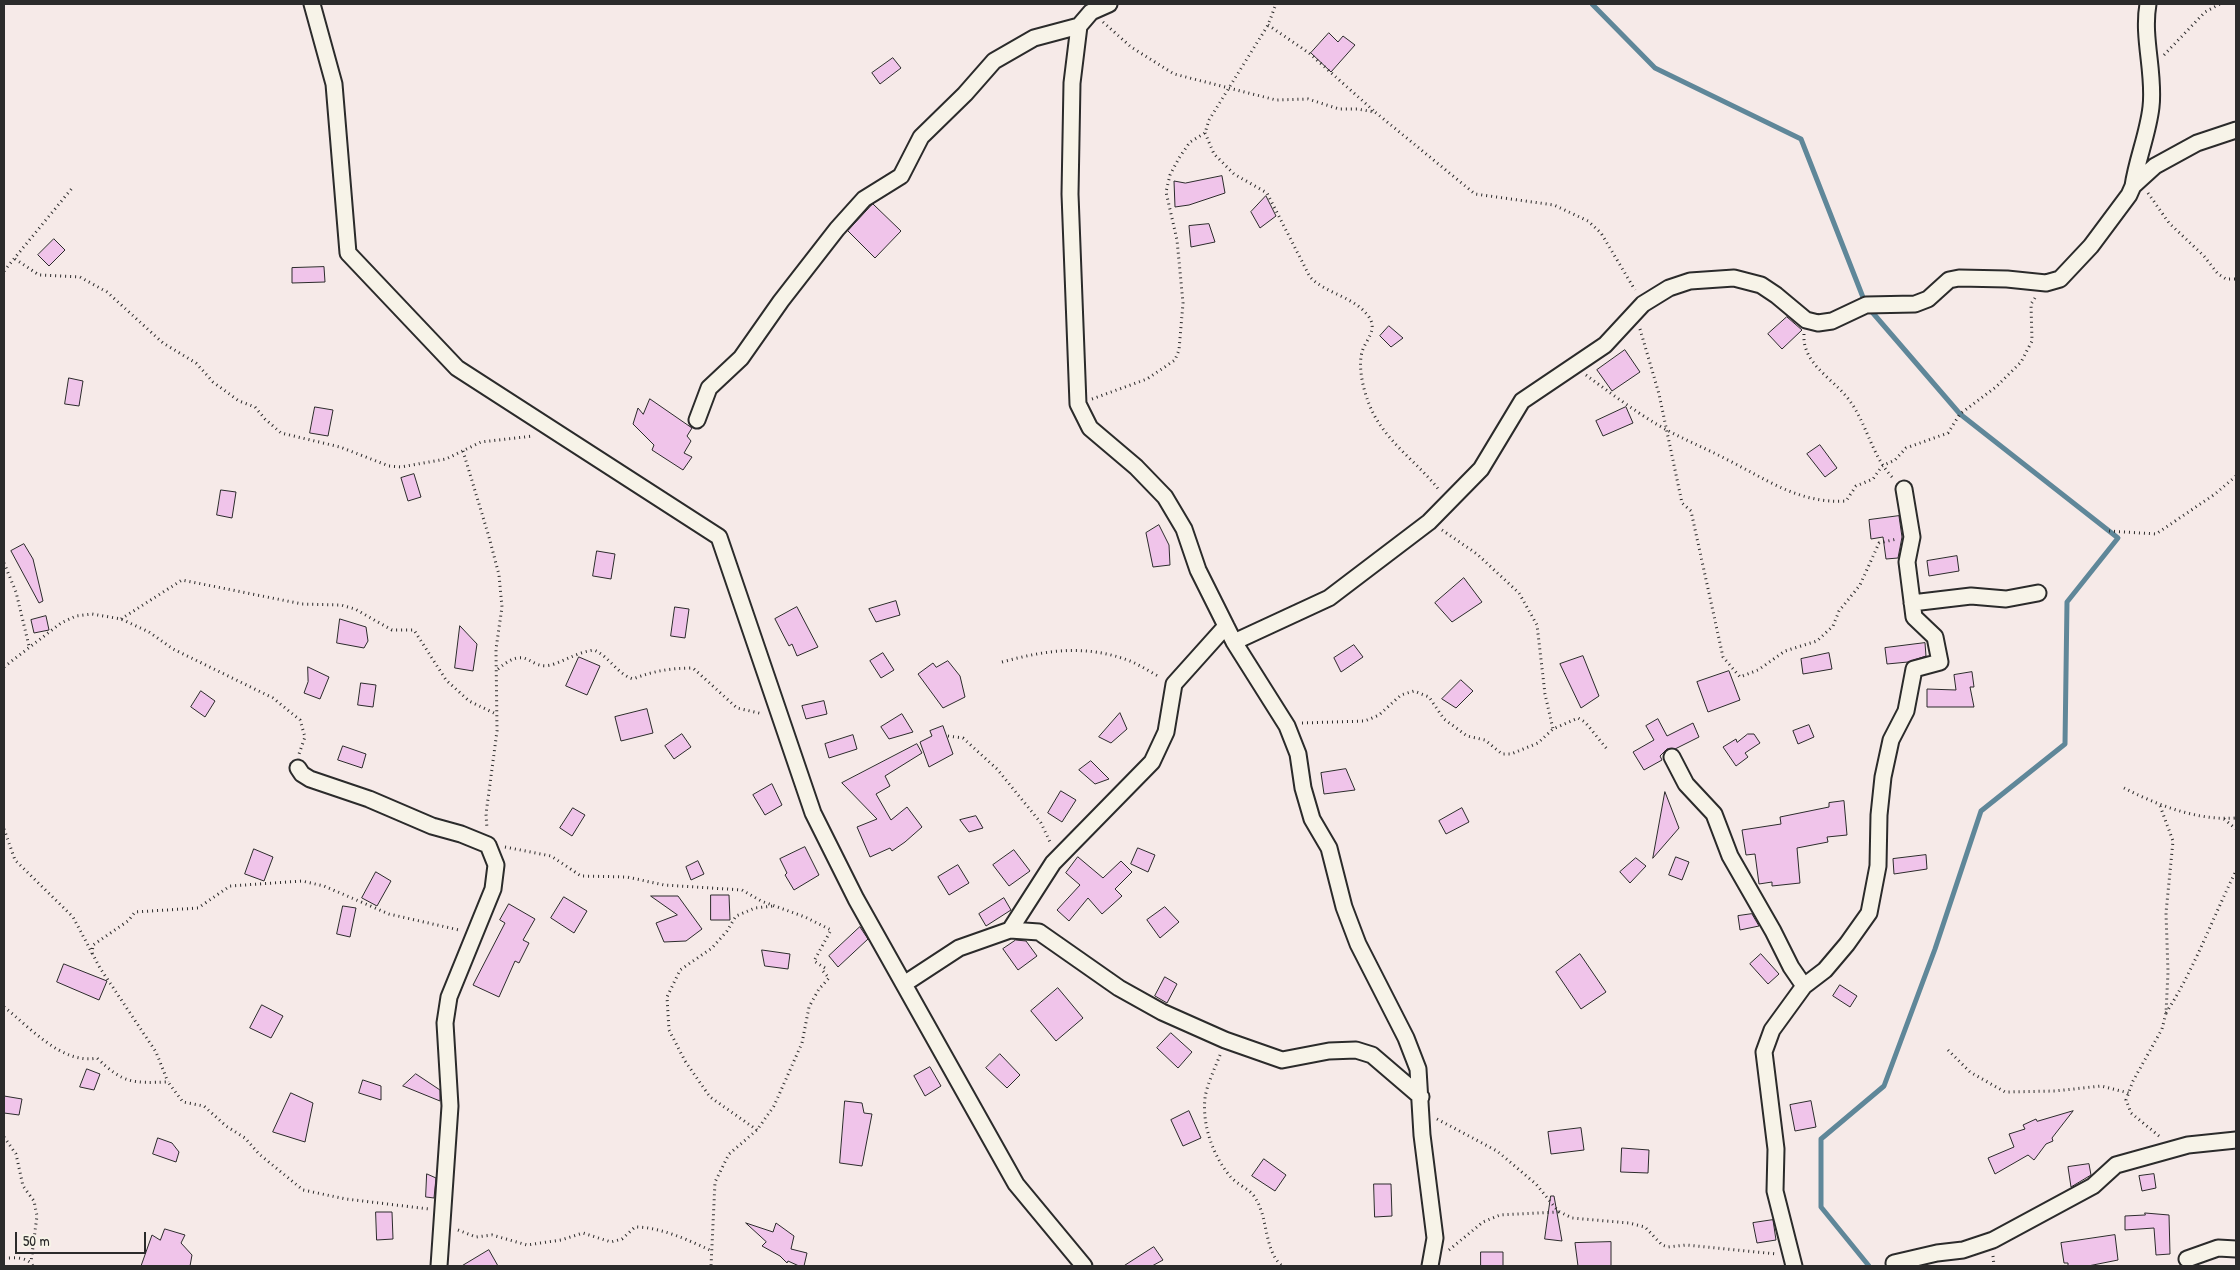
<!DOCTYPE html>
<style>
body{margin:0}
#map{position:relative;width:2240px;height:1270px;overflow:hidden;background:#f6eae8;font-family:"Patrick Hand",sans-serif}
canvas{display:block}
.frame{position:absolute;inset:0;border:5px solid #2b2b2b;pointer-events:none}
.scale{position:absolute;left:15px;top:1232px;width:131px;height:22px;box-sizing:border-box;border:2px solid #2b2b2b;border-top:0;padding-left:6px;font-size:15px;line-height:18px;white-space:nowrap;color:#2b2b2b;-webkit-text-stroke:4px #f7f3e8;paint-order:stroke}
</style>
<div id="map">
<canvas width="2240" height="1270"></canvas>
<div class="frame"></div>
<div class="scale">50 m</div>
</div>
<script>
const c = document.querySelector('canvas').getContext('2d');
c.lineJoin = 'round';
function stroke(path, color, width, dash) { c.strokeStyle = color; c.lineWidth = width; c.lineCap = dash ? 'butt' : 'round'; c.setLineDash(dash || []); c.stroke(path); }
function fill(path, color) { c.fillStyle = color; c.fill(path, 'evenodd'); }
const stream = new Path2D(`
 M1592,4l63,64 146,71 65,166 94,109 158,124 -51,64 -2,142 -84,67 -46,138 -51,137 -63,53v68l48,59`);
const building = new Path2D(`
 M1329,33l9,9 5,-6 12,9 -24,27 -20,-19z
 M893,58l8,10 -21,16 -8,-11z
 M1222,176l3,17 -36,12 -14,2 -1,-26 11,2z
 M1266,196l10,20 -16,12 -9,-16z
 M873,204l28,27 -26,27 -27,-27z
 M1209,224l6,18 -24,5 -2,-21z
 M54,239l11,11 -16,16 -11,-11z
 M324,267l1,15 -33,1v-15z
 M1787,317l15,13 -20,19 -14,-15z
 M1389,326l14,12 -12,9 -11,-11z
 M1625,350l15,22 -28,19 -15,-21z
 M69,378l14,3 -4,25 -14,-2z
 M650,399l42,29 -5,8 4,5 -7,12 8,4 -9,13 -31,-20 2,-5 -21,-21 5,-16 5,6z
 M315,407l18,3 -5,26 -18,-3z
 M1626,407l7,16 -30,13 -7,-15z
 M1820,445l17,23 -12,9 -18,-23z
 M414,474l7,23 -13,4 -7,-23z
 M221,490l15,2 -4,26 -15,-3z
 M1899,516l3,21 -4,21 -12,1 -3,-22 -12,2 -2,-19z
 M1159,525l10,20 1,20 -17,2 -7,-34z
 M24,544l9,15 10,42 -4,2 -28,-52z
 M597,551l18,3 -4,25 -18,-3z
 M1957,556l2,15 -30,5 -2,-15z
 M1464,578l18,24 -30,20 -17,-19z
 M896,601l4,14 -24,7 -7,-13z
 M675,607l14,2 -4,29 -14,-2z
 M797,607l21,40 -21,9 -5,-12 -3,2 -14,-27z
 M46,616l3,14 -15,3 -3,-13z
 M340,619l26,8 2,14 -4,7 -27,-5z
 M460,626l17,18 -4,27 -18,-3z
 M1925,643l1,13 -18,6 -21,2 -2,-16z
 M1354,645l9,12 -22,15 -7,-14z
 M883,653l11,17 -13,8 -11,-17z
 M1829,653l3,16 -29,5 -2,-15z
 M1583,656l16,40 -18,12 -21,-44z
 M579,657l21,9 -13,29 -21,-9z
 M948,661l12,15 5,21 -22,11 -25,-34 15,-11 3,4z
 M308,667l21,10 -9,22 -16,-6 4,-11z
 M1729,671l11,29 -32,12 -11,-30z
 M1972,672l2,15h-4l4,20h-47v-18l29,1 -2,-15z
 M1461,680l12,11 -17,17 -14,-9z
 M361,683l15,2 -3,22 -15,-2z
 M201,691l14,10 -10,16 -14,-10z
 M824,701l3,13 -21,5 -4,-13z
 M647,709l6,24 -32,8 -6,-24z
 M1120,713l7,16 -16,14 -12,-6z
 M902,714l11,18 -24,7 -8,-12z
 M1658,719l9,17 26,-13 6,14 -24,12h-8l-7,7 2,4 -18,10 -11,-18 21,-12 -8,-14z
 M1809,725l5,12 -16,7 -5,-13z
 M943,726l10,28 -24,13 -9,-25 12,-6 -2,-5z
 M682,734l9,13 -17,12 -9,-13z
 M1748,734h6l6,9 -15,10 3,4 -12,9 -13,-19 13,-8 1,3z
 M853,735l4,14 -28,9 -4,-14z
 M917,744l5,9 -37,23 5,10 -14,8 15,26 16,-13 15,20 -17,15 -13,9 -2,-3 -20,9 -13,-30 20,-8 -35,-36z
 M343,746l23,8 -4,14 -24,-8z
 M1091,761l18,18 -14,5 -16,-14z
 M1346,769l9,21 -31,4 -3,-21z
 M772,784l10,21 -17,10 -12,-20z
 M1061,791l15,9 -14,22 -14,-9z
 M1665,792l14,36 -26,30z
 M1844,801l3,34 -20,2 1,5 -31,6 3,35 -28,3v-4l-13,2 -4,-30 -9,1 -4,-25 39,-6 -1,-7 49,-10v-4z
 M573,808l12,7 -13,21 -12,-8z
 M1462,808l7,14 -23,12 -7,-13z
 M976,816l7,12 -14,4 -9,-12z
 M805,847l14,28 -25,15 -9,-15 2,-2 -7,-14z
 M1138,848l17,7 -7,17 -17,-8z
 M254,849l19,8 -9,24 -19,-7z
 M1014,850l16,21 -21,15 -16,-21z
 M1926,855l1,14 -33,5 -1,-15z
 M1078,857l25,21 18,-17 11,11 -17,17 7,7 -20,18 -14,-16 -19,23 -12,-11 23,-25 -14,-12z
 M1676,857l13,5 -7,18 -13,-5z
 M1636,858l10,8 -16,17 -10,-11z
 M698,861l6,13 -13,6 -5,-13z
 M958,865l11,18 -20,12 -11,-18z
 M376,872l15,9 -14,25 -15,-8z
 M711,895h18l1,25h-19z
 M651,896h27l24,33 -16,12 -22,1 -8,-19 21,-8z
 M564,897l23,14 -13,22 -23,-15z
 M1004,898l7,12 -25,16 -7,-12z
 M509,904l26,15 -12,21 6,3 -10,20 -4,-2 -16,36 -26,-12 32,-62 -5,-3z
 M343,906l13,2 -6,29 -13,-3z
 M1165,907l14,15 -19,16 -13,-18z
 M1752,914l7,12 -19,4 -2,-14z
 M860,927l8,12 -30,28 -9,-11z
 M1016,940l10,1 11,15 -19,14 -15,-21z
 M762,950l28,4 -2,15 -23,-3z
 M1580,954l26,38 -25,17 -25,-37z
 M1761,954l18,20 -11,10 -18,-20z
 M64,964l43,17 -8,19 -42,-18z
 M1165,977l12,7 -10,19 -12,-7z
 M1840,985l17,11 -7,11 -17,-11z
 M1058,988l25,30 -27,23 -25,-30z
 M262,1005l21,11 -12,22 -21,-10z
 M1171,1033l21,19 -14,16 -21,-20z
 M1000,1054l20,21 -13,13 -21,-20z
 M930,1067l11,19 -16,10 -11,-20z
 M87,1069l13,5 -6,16 -14,-3z
 M416,1074l24,16v11l-37,-15z
 M363,1080l18,6v14l-22,-7z
 M291,1093l22,10 -8,39 -32,-10z
 M4,1096l18,3 -3,16 -15,-2z
 M845,1101l17,2 2,10 8,1 -10,52 -22,-3z
 M1811,1101l5,26 -21,4 -5,-26z
 M1189,1111l12,27 -18,8 -12,-26z
 M2073,1111l-21,27 1,3 -7,3 -12,16 -6,-5 -33,19 -7,-16 26,-11 -5,-13 16,-5 -2,-4 13,-6 1,2z
 M1581,1128l3,22 -33,4 -3,-22z
 M158,1138l14,5 7,9 -3,10 -23,-8z
 M1622,1148l27,2 -1,23 -27,-1z
 M1264,1159l22,16 -11,16 -23,-15z
 M2089,1164l2,11 -20,12 -3,-20z
 M427,1174l9,4 -2,20 -8,-1z
 M2154,1174l2,14 -14,3 -3,-15z
 M1374,1184h17l1,32 -17,1z
 M1551,1196h3l8,45 -17,-2z
 M376,1212h16l1,27 -16,1z
 M2145,1213l24,2 1,39 -14,1 -2,-27 -29,2v-14l20,-1z
 M1773,1220l3,20 -19,3 -4,-20z
 M746,1223l27,9 3,-9 18,13 -3,13 16,4 -3,13h-5l-11,-5 -1,2 -7,-7 -18,-10 4,-4z
 M165,1229l20,6 -4,8 11,12 -2,11h-49l11,-31 8,5z
 M2115,1235l3,25 -30,6h-20v-3h-4l-3,-20z
 M1611,1242v24h-33l-3,-23z
 M1154,1247l9,13 -11,6h-28z
 M489,1250l9,16h-36z
 M1481,1252h22v14h-22z`);
const path = new Path2D(`
 M1103,22l28,25 43,27 102,26 32,-1 31,10h18l18,3 100,82 79,11 34,16 13,12 34,57
 M1268,25l41,28 65,58
 M2164,55l41,-43 15,-8
 M1205,133l9,21 20,20 33,19 43,84c16,17 44,19 59,40 9,13 -4,24 -7,35 -4,15 1,36 6,49 13,38 48,59 71,89
 M2148,193l21,30 35,33 14,18 8,5h10
 M15,259l24,16 41,2 27,15 56,51 33,20 17,19 26,19 16,6 10,12 16,14 59,14 49,19 12,1 45,-8 35,-17 52,-6
 M4,271l69,-84
 M1640,329l19,65 23,109 9,8 32,146 17,20 18,-7 27,-19 32,-10 16,-15 6,-15 21,-26 19,-42 18,-4
 M1804,334c-2,28 26,43 42,62 21,25 24,58 47,82
 M1586,375c23,17 47,35 72,50 22,13 45,22 68,34 40,20 73,45 120,42l10,-15 17,-7 9,-13 13,-6 11,-12 42,-15 12,-19 36,-27 25,-25 11,-21 -1,-37 4,-6
 M1092,399l55,-20 28,-19 4,-10 4,-47 -6,-63 -11,-48 4,-17 9,-17 11,-16 15,-9 4,-13 59,-95 8,-21
 M463,451l26,86 10,38 3,32 -6,42 1,82 -11,83 1,15
 M1442,530l35,24 42,39 18,32 8,69 8,35
 M2109,531l47,3 59,-40 21,-18
 M4,563l12,29 13,54
 M121,619l61,-39 120,24 39,1 14,4 37,21h22l32,50 23,21 27,13
 M1002,662c45,-12 84,-18 128,-1 10,4 20,11 30,16
 M4,667l57,-44 15,-7 16,-2 29,5 28,13 24,17 100,49 27,22 5,17 -6,17
 M498,669c32,-27 30,4 56,-5 14,-5 25,-12 40,-14 16,7 23,24 39,29 20,-8 38,-11 60,-11l44,40 26,6
 M1302,723l63,-2 14,-6 22,-20 13,-4 15,6 15,22 23,17 18,4 17,14h9l27,-11 15,-14 25,-11 7,4 22,27
 M948,736l15,2 34,31 44,54 10,21
 M2124,788c33,17 74,33 112,30
 M2224,819l12,10
 M4,829l11,31 58,57 27,51 56,84 12,30
 M505,847l46,9 30,20 46,1 37,8 78,5 19,11 44,16 26,13 -17,31 11,7 -2,3 6,7 -10,11 -10,18 -7,36 -28,63 -17,24 -28,24 -14,28 -4,84
 M92,954l1,-9 35,-24 7,-9 63,-4 32,-22 72,-5 22,5 65,28 70,16
 M4,1007c26,20 58,58 93,51 27,26 35,25 71,24l15,20 21,4 22,20 19,12 14,16 44,36 43,9 83,10
 M2166,1013c29,-45 46,-94 70,-142
 M1948,1050l22,22 35,20 50,-1 46,-5 28,7
 M1220,1055c-5,13 -13,29 -15,43 -3,27 8,58 25,78 6,8 18,12 24,20 15,21 9,53 28,70
 M1437,1119l60,32 39,33 22,27 14,7 57,5 16,4 17,18 6,2 18,-2 91,9
 M757,1130l-47,-33 -25,-36 -16,-31 -2,-33 13,-27 32,-22 15,-17 9,-15 19,-8 19,-2
 M2159,1136l-28,-23 -5,-13 7,-19 29,-52 4,-16 2,-41 -2,-59 7,-72 -14,-38
 M4,1137l12,17 7,32 11,15 3,15 -6,46
 M458,1230l18,7 16,-2 35,10 34,-5 22,-7 28,9 11,-3 13,-12c26,0 53,13 77,24
 M1449,1250l34,-28 17,-7 59,-3
 M1993,1256l1,10
 M4,1258c10,0 23,-2 29,8`);
const street = new Path2D(`
 M312,4l22,80 14,169 109,115 262,169 94,276 43,86 160,285 68,82
 M1109,4l-18,8 -12,14 -7,57 -2,111 8,210 12,24 46,39 29,30 19,32 14,41 36,72 53,84 11,28 5,34 9,31 17,29 15,59 14,37 48,94 12,31 4,66 13,103 -5,28
 M2133,186c4,-27 15,-52 18,-79 4,-34 -9,-69 -3,-103
 M697,420l12,-32 32,-30 40,-57 56,-72 27,-30 37,-23 20,-39 44,-43 29,-33 40,-23 45,-12
 M1912,603l59,-7 35,3 32,-6
 M1234,642l95,-44 100,-76 52,-53 41,-68 83,-56 38,-41 26,-16 21,-7 44,-3 27,7 15,10 30,25 12,3 14,-2 34,-16 49,-1 13,-5 21,-19 10,-2 48,1 39,4 14,-4 31,-33 38,-51 4,-9 22,-20 42,-23 39,-13
 M1672,757l14,27 28,30 16,42 43,75 18,36 13,19
 M298,768l4,6 8,5 59,20 63,27 29,8 27,11 8,20 -3,24 -44,108 -4,26 5,83 -11,160
 M1010,930l29,2 80,56 43,24 63,28 57,20 47,-9 27,-1 16,5 49,42
 M904,984l55,-36 51,-18 43,-67 99,-101 14,-30 8,-48 52,-58
 M2187,1259l31,-11 18,1
 M1894,1263l43,-10 26,-3 30,-10 100,-54 23,-21 72,-20 48,-5
 M1794,1266l-19,-75 1,-42 -12,-97 8,-22 32,-44 21,-16 22,-26 22,-31 9,-47 1,-51 4,-38 8,-37 15,-29 8,-42 26,-7 -5,-25 -21,-20 -7,-55 5,-25 -8,-48`);
stroke(stream, '#5f8799', 5);
fill(building, '#f0c4ea');
stroke(building, '#2b2b2b', 1);
stroke(street, '#2b2b2b', 19);
stroke(path, '#2b2b2b', 3, [1, 4]);
stroke(street, '#f7f3e8', 15);
</script>
